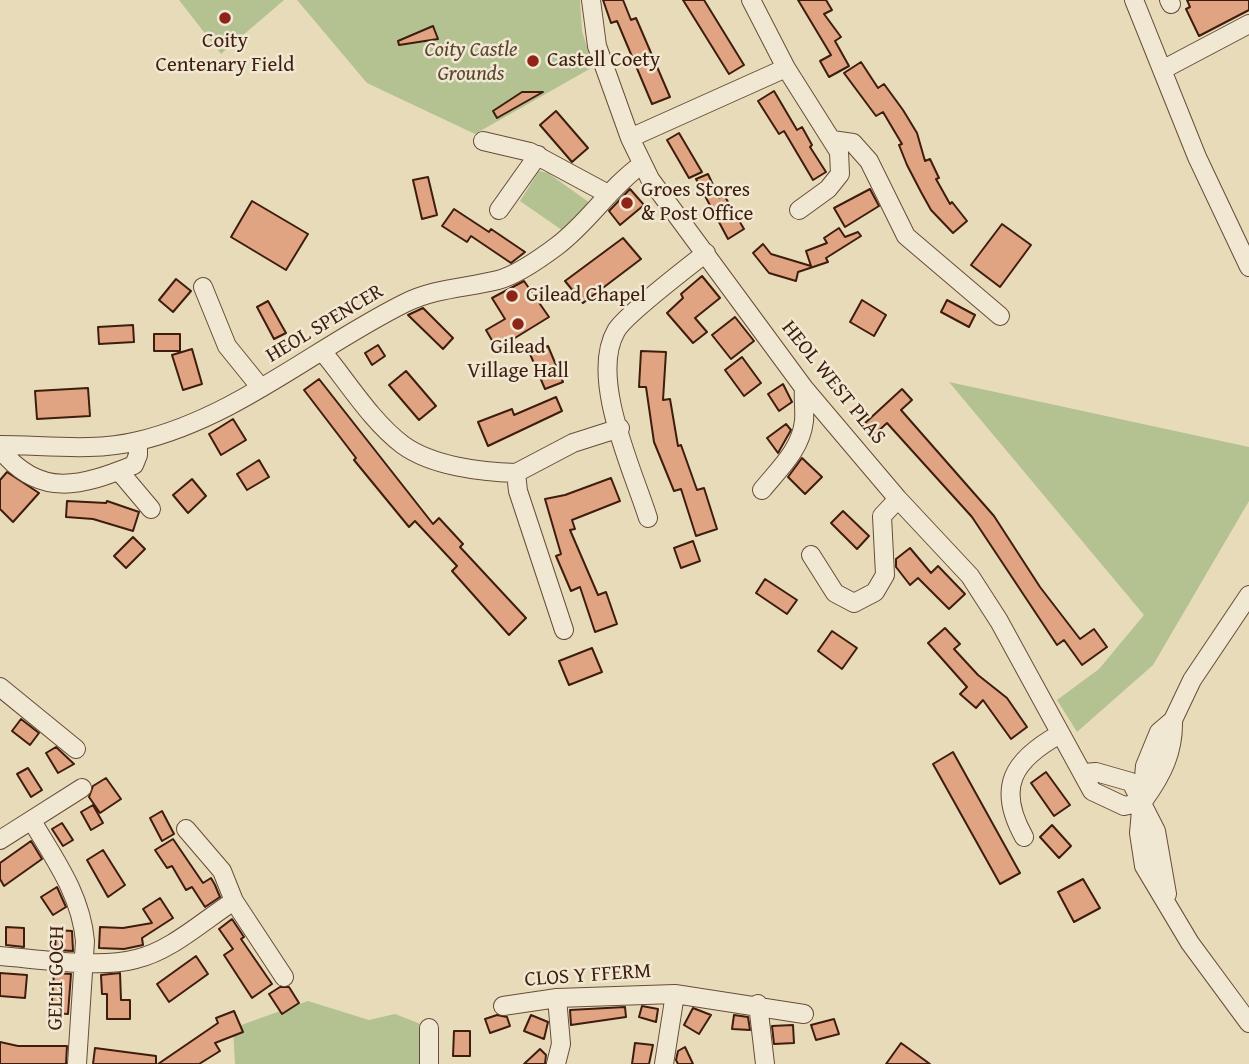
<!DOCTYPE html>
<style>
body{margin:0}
canvas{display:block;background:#e8dbb9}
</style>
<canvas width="1249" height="1064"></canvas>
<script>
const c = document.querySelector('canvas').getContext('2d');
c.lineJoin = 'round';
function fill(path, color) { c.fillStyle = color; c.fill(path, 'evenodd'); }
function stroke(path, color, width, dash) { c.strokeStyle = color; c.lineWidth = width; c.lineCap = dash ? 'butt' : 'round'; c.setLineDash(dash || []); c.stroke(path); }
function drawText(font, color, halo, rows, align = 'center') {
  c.font = font + ' "Gentium Book Plus",serif'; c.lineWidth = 5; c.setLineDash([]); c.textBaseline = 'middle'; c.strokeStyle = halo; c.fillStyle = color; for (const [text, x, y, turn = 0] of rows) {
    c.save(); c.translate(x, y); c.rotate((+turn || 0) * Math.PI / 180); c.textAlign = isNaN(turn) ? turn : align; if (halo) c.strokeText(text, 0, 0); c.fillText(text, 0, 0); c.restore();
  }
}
const green = new Path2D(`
 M179,0h105l-63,54z
 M297,0h283l2,31 11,36 -118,67 -108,-51z
 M539,171l9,2 42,30 -21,32 -49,-34z
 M949,382l300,65v54l-96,164 -76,67 -20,-32 42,-31 45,-54z
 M308,1001l61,19 26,-6 28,11 -2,39h-186l-2,-36z`);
const building = new Path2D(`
 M603,0h20l8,20 5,-2 34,79 -18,7 -35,-83 -6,2z
 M683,0h21l40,65 -15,9z
 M798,0h28l6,10 -8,4 17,23 -6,4 14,25 -20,11 -9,-16 11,-6z
 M1187,0h62v10l-50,26 -13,-27 4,-2z
 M433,26l5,13 -39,6 -1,-4z
 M861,62l17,26 6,-4 19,26 14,23 8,28 5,-2 9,19 -3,1 14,25 2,-2 15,19 -14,12 -22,-23 -10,-18 -14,-27 -8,-20 3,-1 -19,-32 -7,4 -32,-43z
 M774,91l23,39 5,-3 10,18 -2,2 16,25 -13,8 -29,-49 -5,3 -21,-33z
 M522,92h21l-46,26 -4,-7z
 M556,111l32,37 -16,14 -32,-37z
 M679,133l23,39 -13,6 -22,-38z
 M708,174l11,24 5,-3 20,34 -16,10 -32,-60z
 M428,177l9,38 -15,4 -9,-39z
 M630,189l14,16 -24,20 -11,-14z
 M870,189l9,17 -34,21 -11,-19z
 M252,201l56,33 -22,36 -55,-33z
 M454,209l35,23 2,-3 34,23 -14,11 -40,-27 -4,6 -25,-16z
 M1002,224l29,21 -31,42 -29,-22z
 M839,228l6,9 13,-5 3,4 -35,22 2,4 -30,10 -2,9 -27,-8 -16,-20 10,-9 8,10 40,12 -5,-15 21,-8 -3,-5z
 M623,238l18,21 -58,44 -18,-22z
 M702,276l18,22 -25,20 12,14 -14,11 -26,-30 16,-15 -2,-4z
 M176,279l15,12 -18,21 -14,-12z
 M524,281l25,36 -52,32 -11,-19 19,-11 -13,-21z
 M862,300l24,15 -12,21 -24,-14z
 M947,300l28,15 -6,12 -28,-15z
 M268,301l18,32 -12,6 -17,-32z
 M423,308l30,30 -10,11 -35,-34z
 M735,317l19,24 -23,18 -19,-24z
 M133,325l1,17 -35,2 -1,-17z
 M154,334h26v17h-26z
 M378,345l7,11 -13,9 -7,-12z
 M548,346l15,36 -18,7 -15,-35z
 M192,349l10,35 -19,6 -11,-35z
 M641,351l25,1 -3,48 7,-1 8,47 3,-1 16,45 7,-2 13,41 -21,7 -15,-47 -7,2 -20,-49 -8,-55h-7z
 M742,357l19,26 -17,13 -19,-26z
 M406,371l30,35 -17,14 -30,-35z
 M319,379l114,145 6,-6 24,26 -3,3 66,71 -17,17 -57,-64 5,-5 -42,-45 -6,6 -55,-67 2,-2 -52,-68z
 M783,384l9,18 -13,9 -11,-17z
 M88,388l2,28 -53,3 -2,-28z
 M902,389l10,11 -11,10 93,106 46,71 40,52 14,-10 13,18 -25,18 -18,-25 -7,5 -85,-128 -85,-94 -13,12 -10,-11z
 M556,397l6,14 -74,35 -10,-24 34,-13 2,6z
 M233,419l13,21 -25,15 -12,-21z
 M786,424l5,6 -13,23 -11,-15z
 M802,458l20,19 -17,17 -17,-17z
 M259,460l10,17 -22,13 -10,-16z
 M7,472l32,21 -26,29 -13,-13v-29z
 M611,478l9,23 -48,19 3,9 -5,1 28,65 8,-3 11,32 -22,8 -15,-45 -9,4 -15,-35 5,-2 -16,-55 20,-4z
 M192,479l14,17 -18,17 -15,-18z
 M67,501l39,2 1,-2 32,11 -6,19 -40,-12 -27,-2z
 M843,511l26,25 -12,13 -26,-26z
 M133,537l12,12 -19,19 -12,-12z
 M693,541l7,20 -19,7 -7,-20z
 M910,548l21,25 7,-7 27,28 -16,15 -31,-31 -8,7 -14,-18v-8z
 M765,579l32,21 -10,14 -31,-21z
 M945,628l15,16 -6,5 24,26 29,23 20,29 -16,12 -28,-39 -7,8 -16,-14 7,-7 -39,-44z
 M832,631l25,17 -15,21 -24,-18z
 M592,648l10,24 -33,13 -10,-24z
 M21,719l18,14 -9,12 -18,-14z
 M56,747l18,17 -16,9 -12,-20z
 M953,752l67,121 -20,11 -67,-120z
 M28,768l14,22 -11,7 -14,-23z
 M1046,772l24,33 -16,11 -23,-33z
 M106,778l15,21 -21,14 -11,-16 4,-11z
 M93,805l10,18 -12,7 -10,-18z
 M162,811l12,23 -12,7 -12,-23z
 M62,823l11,17 -10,6 -11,-17z
 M1052,825l19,21 -12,12 -19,-21z
 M173,839l30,44 8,-5 4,7 5,12 -15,10 -13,-20 -6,3 -14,-24 -5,2 -12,-18z
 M31,841l11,18 -38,27 -4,-7v-16z
 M103,850l22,35 -17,12 -21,-37z
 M1083,879l17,29 -26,14 -16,-30z
 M57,887l9,20 -13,8 -12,-18z
 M160,898l13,20 -31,20 1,7 -19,4 -25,-1 1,-21 23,1 29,-5 -9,-14z
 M232,919l12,18 -3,2 31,45 -20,14 -28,-43 9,-6 -14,-20z
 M6,927l18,1v19l-18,-2z
 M56,930l16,1 1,20 -18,-1z
 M196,956l12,18 -39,28 -12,-18z
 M0,973l27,2 -2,23 -25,-2z
 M54,973l17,1 -3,40 -17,-1z
 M120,973l1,27h9v19h-23v-25h-5l-1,-19z
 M280,987h9l10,16 -17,11 -13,-20z
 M642,1006l16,3 -2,13 -17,-5z
 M625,1007l1,10 -55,8 -1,-15z
 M693,1008l18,7 -12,19 -15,-9z
 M234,1011l9,21 -28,11 5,8 -21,13h-41l60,-41 -2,-5z
 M497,1015l10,2 3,9 -20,7 -5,-14z
 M531,1015l17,7 -4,17 -20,-8z
 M734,1015l14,2 2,13 -18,-1z
 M834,1019l5,15 -23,6 -5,-15z
 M793,1025l1,18 -20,1 -2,-18z
 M454,1031h16v25h-17z
 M0,1042l18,4h49l-1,18h-66z
 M635,1043l18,2 -4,19h-17z
 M901,1043l29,21h-44z
 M685,1047l8,17h-15l-2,-4 2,-9z
 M95,1048l61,8v8h-63z
 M540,1049l6,6 -1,9h-21z`);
const minor = new Path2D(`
 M591,0l6,46 33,92 20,41 154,209 94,111 72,77 29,45 93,170 32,15 19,-4
 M751,0l35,68 53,84 1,22 -12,15 -29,21
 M1134,0l63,157 52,110
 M1169,0l2,4
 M1162,70l87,-46
 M630,138l156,-70
 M832,140l21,3 16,18 37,75 94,80
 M483,141l47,11 78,42
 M499,210l39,-55
 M203,287l24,59 34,42
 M322,351c25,30 49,70 81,94 29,21 78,27 113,28
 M0,445c44,0 94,7 138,-4 98,-23 178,-94 267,-138 30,-15 61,-15 93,-23 19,-5 43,-22 59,-34 32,-24 52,-58 84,-81
 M0,449c40,50 81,37 134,16l4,-10v-14
 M119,471l32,38
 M762,490c18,-22 39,-41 42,-69 1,-11 -1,-21 0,-33
 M648,518c-15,-48 -59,-140 -32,-187 8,-15 72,-64 90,-78
 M811,555l24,38 19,10 21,-11 10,-17 -3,-59 16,-17
 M1249,595l-57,85 -19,40 -14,12 -14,34 -6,67 5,33 46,77 59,80
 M564,630l-46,-139 -2,-18 57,-30 47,-15
 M0,687l76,62
 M1084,773l12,-1 35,10 25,49 11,63
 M1144,800c18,-25 30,-48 29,-80
 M32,821c23,39 49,74 53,120l-8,123
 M186,829l36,42 12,30
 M1024,837c-28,-50 -11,-77 36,-103
 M0,840l82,-52
 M0,956c38,3 100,13 136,3 35,-8 68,-39 98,-58l50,76
 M758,1004l7,60
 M503,1006l54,-8 118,-4 129,20
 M429,1064v-36
 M556,1064l5,-20 -4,-46
 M664,1064l11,-70`);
const markers = [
 [225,18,7,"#8f2418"],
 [533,61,7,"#8f2418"],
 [627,203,7,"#8f2418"],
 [512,296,7,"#8f2418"],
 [518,324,7,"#8f2418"]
];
const poiNames = [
 ["Coity",225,42,"center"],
 ["Centenary Field",225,66,"center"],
 ["Castell Coety",547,61],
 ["Groes Stores",641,191],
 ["& Post Office",641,215],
 ["Gilead Chapel",526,296],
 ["Gilead",518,348,"center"],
 ["Village Hall",518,372,"center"]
];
const parkNames = [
 ["Coity Castle",471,51],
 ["Grounds",471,75]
];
const streetNames = [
 ["HEOL SPENCER",325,324,-31],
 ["HEOL WEST PLAS",833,383,51],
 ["CLOS Y FFERM",588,976,-4],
 ["GELLI GOCH",57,978,-89]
];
fill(green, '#b4c191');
fill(building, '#e1a482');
stroke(building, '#3e1d0e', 2);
stroke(minor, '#684c39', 20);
stroke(minor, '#f0e8d2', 18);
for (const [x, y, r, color] of markers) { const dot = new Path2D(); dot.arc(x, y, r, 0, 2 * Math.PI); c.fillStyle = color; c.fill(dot); stroke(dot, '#f0e8d2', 2.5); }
drawText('21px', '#3e1d0e', '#f0e8d2', poiNames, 'left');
drawText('italic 21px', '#5c462f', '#f0e8d2', parkNames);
drawText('21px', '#3e1d0e', '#f0e8d2', streetNames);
</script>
